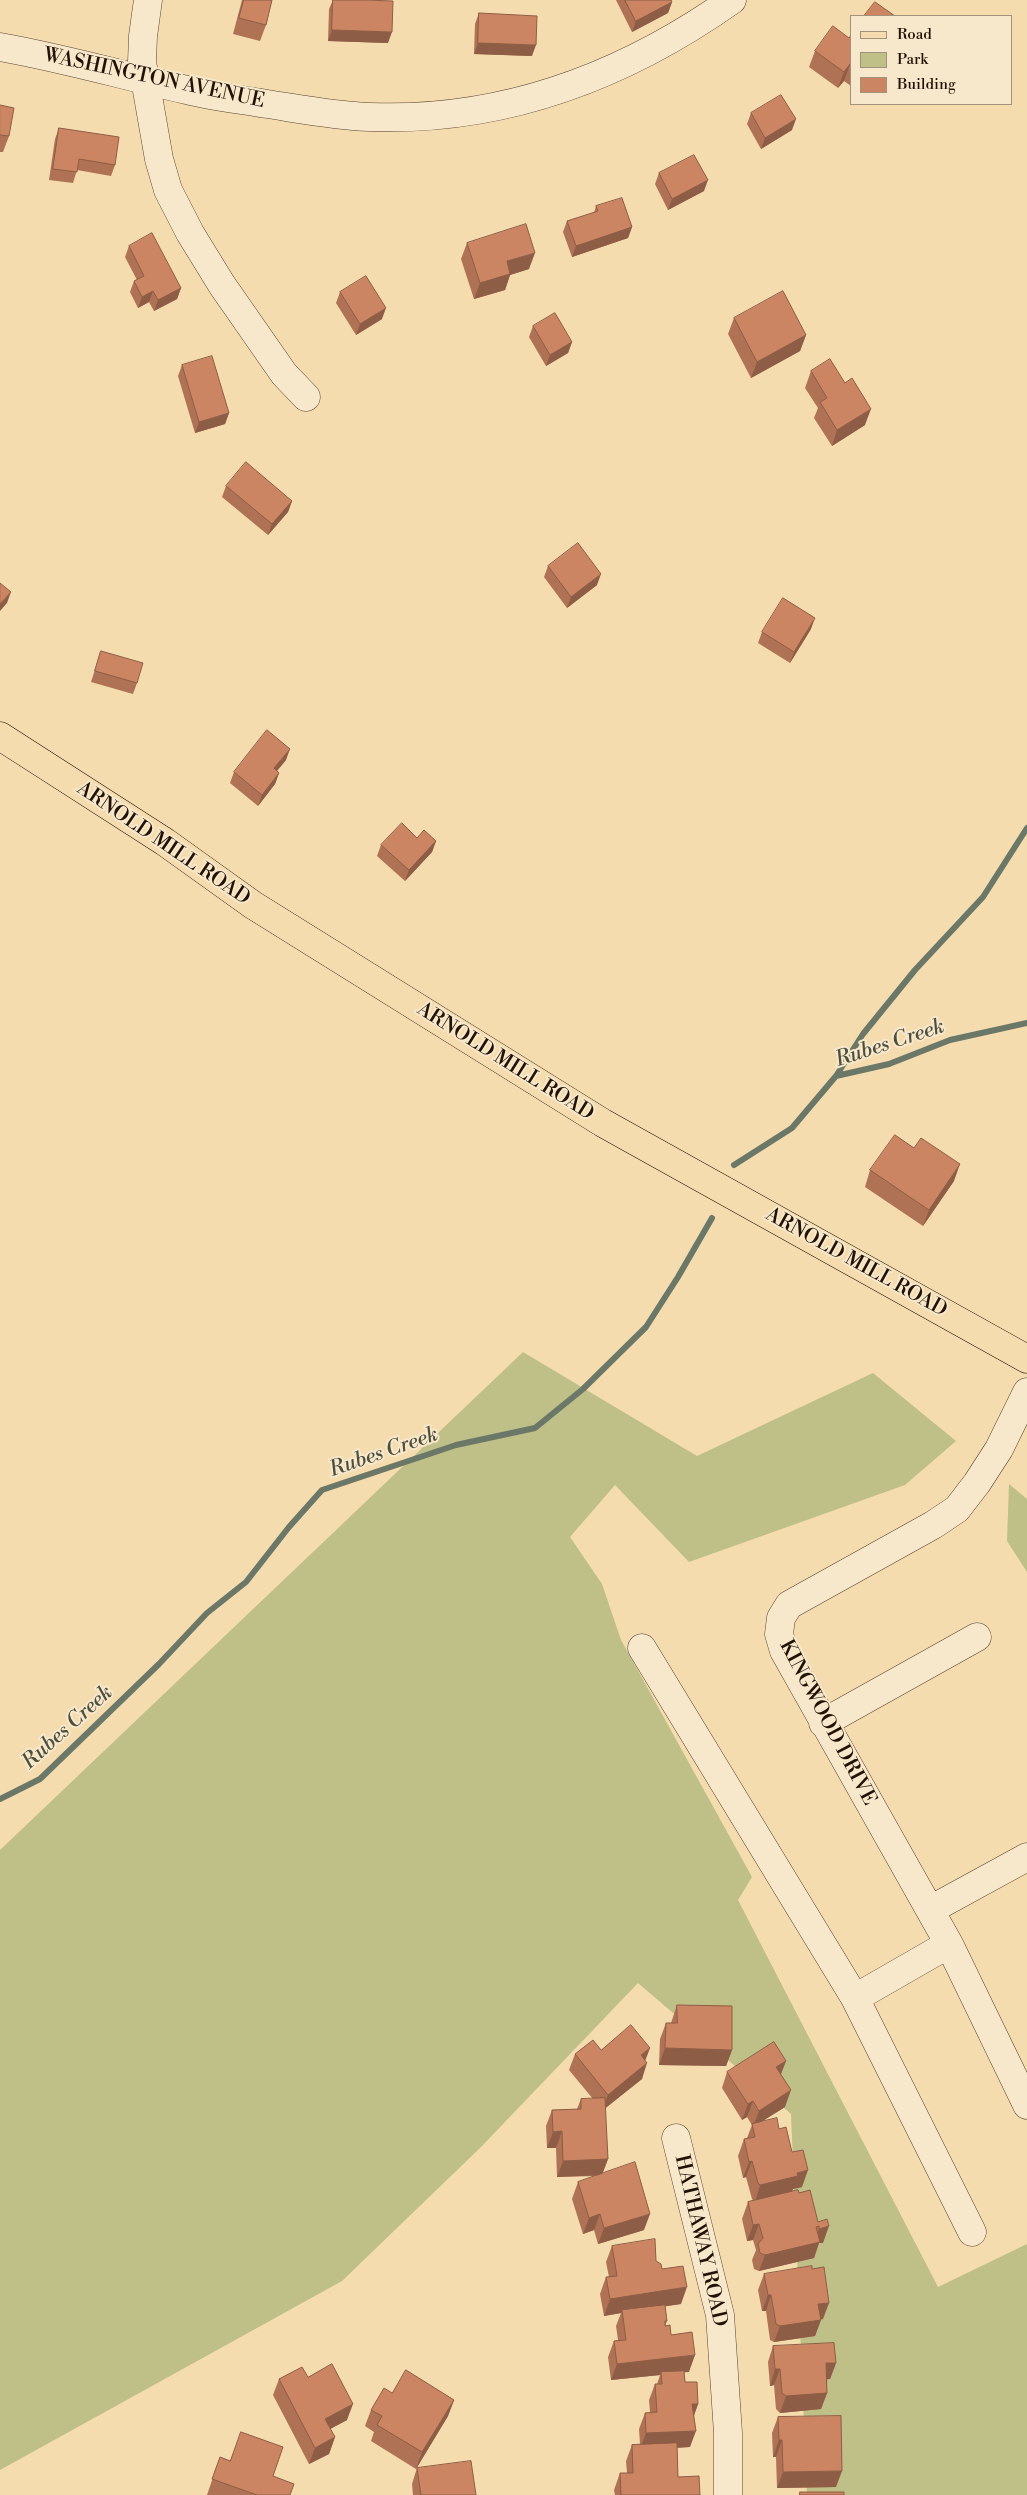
<!DOCTYPE html>
<style>
body{margin:0}
#map{position:relative;width:1027px;height:2495px;overflow:hidden;background:#f4dcaf;font-family:"Libre Bodoni",serif}
canvas{display:block}
.legend{position:absolute;left:850px;top:15px;width:162px;height:90px;box-sizing:border-box;background:#f8e8cb;border:1px solid #a2927c;margin:0;padding:6px 9px;list-style:none;font-size:15px;color:#211205}
.legend li{display:flex;align-items:center;gap:10px;height:25px}
.legend b{width:25px;border:1px solid #a2927c}
</style>
<div id="map">
<canvas width="1027" height="2495"></canvas>
<ul class="legend">
<li><b style="height:6px;background:#f4dcaf"></b>Road</li>
<li><b style="height:14px;background:#bfbf88"></b>Park</li>
<li><b style="height:14px;background:#cb8563"></b>Building</li>
</ul>
</div>
<script>
const c = document.querySelector('canvas').getContext('2d');
c.lineJoin = 'round';
function fill(path, color) { c.fillStyle = color; c.fill(path, 'evenodd'); }
function stroke(path, color, width, dash) { c.strokeStyle = color; c.lineWidth = width; c.lineCap = dash ? 'butt' : 'round'; c.setLineDash(dash || []); c.stroke(path); }
function drawText(font, color, halo, rows, align = 'center') {
  c.font = font + ' "Libre Bodoni",serif'; c.lineWidth = 4; c.setLineDash([]); c.textBaseline = 'middle'; c.strokeStyle = halo; c.fillStyle = color; for (const [text, x, y, turn = 0] of rows) {
    c.save(); c.translate(x, y); c.rotate((+turn || 0) * Math.PI / 180); c.textAlign = isNaN(turn) ? turn : align; if (halo) c.strokeText(text, 0, 0); c.fillText(text, 0, 0); c.restore();
  }
}
const green = new Path2D(`
 M523,1352l174,104 176,-83 83,68 -51,44 -216,77 -74,-77 -45,52 32,47 19,56 131,237 -14,23 200,387 89,-43v251h-220l-16,-381 -153,-131 -157,164 -139,134 -342,189v-620z
 M1009,1484l18,15v73l-20,-31z`);
const stream = new Path2D(`
 M836,1076l53,-12 61,-24 77,-17
 M734,1165l58,-37 44,-52 27,-42 52,-64 68,-73 44,-69
 M0,1799l40,-20 119,-115 48,-51 39,-31 43,-55 33,-37 134,-45 79,-17 48,-39 63,-62 32,-50 34,-59`);
const minor = new Path2D(`
 M148,0l-5,36 -1,26 17,97 9,31 22,43 32,52 62,89 22,23
 M0,47c63,11 125,29 187,43 26,7 53,9 80,14 33,5 69,12 103,13 134,5 253,-40 362,-117
 M1027,1392l-28,57 -22,34 -20,26 -24,16 -144,80 -8,13 -2,16 5,17 165,293 78,161
 M642,1648l213,350 117,234
 M823,1723l154,-86
 M930,1910l97,-53
 M855,1998l94,-54
 M676,2138l44,177 8,118v62`);
const major = new Path2D(`
 M0,736l165,106 88,63 350,218 424,236`);
const wall = new Path2D(`
 M242,0h30l-6,25 -6,16 -27,-7z
 M333,0h33l22,43 -60,-2 1,-32z
 M616,0h55l1,2 -4,11 -36,19z
 M479,13l53,43 -58,-2 1,-30z
 M851,35v51l-7,-5 -6,7 -29,-21 6,-16 34,-13z
 M0,105l9,31 -6,16h-3z
 M751,113l41,17 -31,19 -14,-25z
 M59,128l56,37 -4,11 -34,-6 -4,13 -24,-3 6,-41z
 M659,173l45,18 -36,19 -13,-26z
 M596,206l36,21 -4,11 -56,19 -9,-25 4,-11 27,-8z
 M467,243l62,26 -19,6 -5,15 -31,9 -13,-40z
 M129,246l52,42 -4,11 -23,12 -5,-9 -11,6 -8,-16 4,-11 3,-1 -12,-23z
 M340,292l42,27 -26,16 -20,-32z
 M734,318l72,17 -6,16 -49,27 -23,-44z
 M533,326l39,16 -4,11 -22,13 -17,-29z
 M182,365l47,48 -4,11 -30,9 -17,-57z
 M811,371l54,54 -33,21 -18,-28 4,-10 -13,-20z
 M226,486l66,15 -4,11 -20,23 -46,-38z
 M548,566l49,19 -30,23 -23,-31z
 M811,629l-21,34 -32,-20 4,-11z
 M101,651l36,32 -4,11 -42,-12z
 M286,760l-9,11 2,2 -4,11 -17,22 -28,-23 4,-11z
 M417,838l19,3 -4,11 -27,29 -28,-25 4,-11z
 M914,1148l40,33 -31,45 -58,-39 5,-17z
 M677,2005l55,45 -6,16 -67,-1 1,-26 6,-16h5z
 M601,2050l44,11 -3,18 -37,29 3,51 -6,15 42,56 -46,14 -4,-14 -11,4 -11,-35 6,-17 19,-6 -40,1 -1,-29h-9l-1,-22 6,-16 25,-1 4,-10h12l-24,-29 6,-16z
 M727,2072l54,2 4,33 -24,15 18,7 23,58 -9,2 -1,2 7,2 11,-3 13,53h-4l-5,15 -55,13 -5,-2 -2,-9 4,-10 -3,-10 -6,1 -5,-22 6,-17 6,-1 -2,-2 -6,-22 -3,1 -5,-22 6,-17 3,-1 5,-13 -5,-8 -5,3 -20,-32z
 M612,2246l44,15 6,8 19,35 -16,2 2,15 -2,5 6,9 18,37h-5l1,10 13,22 -4,12 -4,31 -13,1 1,29 22,18h-85l-1,-5 6,-17h7l-1,-12 6,-16 8,-1 -1,-15 6,-16 5,-1 -1,-12 6,-16h2l3,-9 -49,5 -3,-23 6,-16 4,-1 -2,-14 5,-13 -17,3 -4,-22 6,-17h3l-3,-15z
 M764,2274l59,45h-2l-6,17 -41,6 -4,-2 -4,-29h-4l-4,-21z
 M773,2346l63,17 -6,16h-3v14l-6,16 -41,4 -4,-4 -2,-24 -4,1 -2,-24z
 M308,2377l39,43 -17,9 5,8 -6,17 -20,10 -36,-69 6,-16z
 M392,2393l62,7 -6,16 -32,53 -45,-28 3,-9 -9,-6 6,-16z
 M778,2417l58,70 -59,1 -1,-31h-3l-1,-24z
 M220,2457l53,19 17,19h-83z
 M417,2468l59,27h-63l-1,-11z`);
const shadedWall = new Path2D(`
 M672,2l-4,11 -36,19 4,-11z
 M332,30l60,2 -4,11 -60,-2z
 M478,43l58,2 -4,11 -58,-2z
 M850,64l-6,17 -6,7 6,-16z
 M796,119l-4,11 -31,19 4,-11z
 M708,180l-4,11 -36,19 4,-11z
 M632,227l-4,11 -56,19 4,-11z
 M535,253l-6,16 -19,6 -5,15 -31,9 6,-16 27,-22z
 M181,288l-4,11 -23,12 4,-11z
 M153,291l-4,11 -11,6 4,-11z
 M386,308l-4,11 -26,16 4,-11z
 M806,335l-6,16 -49,27 6,-16z
 M572,342l-4,11 -22,13 4,-11z
 M871,409l-6,16 -33,21 5,-16z
 M229,413l-4,11 -30,9 4,-11z
 M292,501l-4,11 -20,23 4,-11z
 M601,574l-4,11 -30,23 4,-11z
 M11,592l-4,11 -7,8v-7z
 M815,618l-4,11 -21,34 4,-11z
 M290,749l-4,11 -16,19 4,-11z
 M279,773l-4,11 -17,22 4,-11z
 M436,841l-4,11 -27,29 4,-11z
 M960,1164l-6,17 -31,45 6,-16z
 M650,2048l-6,16 -3,-9z
 M665,2048l67,2 -6,16 -67,-1z
 M786,2061l-6,16 -4,-10z
 M647,2063l-5,16 -40,32 6,-16z
 M791,2090l-6,17 -32,20 6,-16z
 M753,2101l-6,16 -5,3 6,-16z
 M562,2131l-6,17h-9l6,-16z
 M608,2159l-6,16 -45,2 6,-16z
 M752,2161l-6,16 -3,1 6,-16z
 M808,2170l-6,17 -9,2 -1,3 -37,10 5,-17z
 M600,2214l-6,16 -11,4 6,-16z
 M650,2214l-6,16 -46,14 6,-16z
 M759,2224l-6,16 -6,1 6,-16z
 M829,2226l-6,17h-4l-5,15 -55,13 6,-16 49,-12 5,-14z
 M687,2287l-6,17 -59,9v-3l-1,3 -17,3 6,-17z
 M768,2295h3l-5,16h-4z
 M829,2303l-6,16 -11,2 6,-17z
 M821,2320l-6,16 -41,6 6,-16z
 M695,2355l-6,17 -28,2v-2l-1,3 -49,5 6,-16z
 M826,2363h10l-6,16 -10,1z
 M775,2369h5l-6,16 -4,1z
 M827,2393l-6,16 -41,4 6,-17z
 M454,2400l-6,16 -32,53 6,-17z
 M353,2404l-6,16 -28,15 6,-16z
 M692,2404h6l-6,16z
 M696,2431l-6,16 -50,2 6,-16z
 M335,2437l-6,17 -20,10 6,-16z
 M779,2440h3l-6,17h-3z
 M842,2471l-6,16 -59,1 6,-16z`);
const building = new Path2D(`
 M244,0h28l-6,25 -27,-7z
 M333,0h33l27,1 -1,31 -60,-2z
 M625,0h46l1,2 -36,19z
 M875,2l20,14h-31z
 M479,13l58,3 -1,29 -58,-2z
 M833,26l16,12 2,-3v30l-1,-1 -6,8 -29,-21z
 M781,95l15,24 -31,19 -14,-25z
 M0,105l14,3 -5,28 -9,-1z
 M59,128l60,9 -4,28 -36,-6 -2,13 -24,-3z
 M694,155l14,25 -36,19 -13,-26z
 M622,198l10,29 -56,19 -9,-25 31,-10 -2,-5z
 M526,224l9,29 -28,8 3,13 -30,9 -13,-40z
 M152,233l29,55 -23,12 -5,-9 -11,6 -8,-16 10,-5 -15,-30z
 M366,276l20,32 -26,16 -20,-32z
 M783,291l23,44 -49,27 -23,-44z
 M555,313l17,29 -22,13 -17,-29z
 M212,356l17,57 -30,9 -17,-57z
 M830,359l15,24 7,-5 19,31 -34,21 -17,-28 7,-4 -16,-27z
 M246,462l46,39 -20,23 -46,-38z
 M578,543l23,31 -30,23 -23,-31z
 M0,583l11,9 -11,12z
 M783,598l32,20 -21,34 -32,-20z
 M101,651l42,12 -6,20 -42,-12z
 M267,730l23,19 -16,19 5,5 -17,22 -28,-23z
 M402,823l15,15 7,-8 12,11 -27,29 -28,-25z
 M895,1135l19,13 7,-10 39,26 -31,46 -59,-40z
 M677,2005l55,1v44l-67,-2 1,-25h11z
 M631,2025l19,23 -9,7 6,8 -39,32 -33,-41 18,-14 8,10z
 M774,2042l12,19 -10,6 15,23 -32,21 -6,-10 -5,3 -21,-32z
 M605,2098l3,61 -45,2 -1,-30 -9,1 -1,-22 29,-1v-10z
 M777,2118l2,11 7,-2 6,25 11,-2 5,20 -11,3 1,3 -38,9 -2,-2 -6,-22 -3,1 -5,-23 11,-2 -3,-13z
 M635,2162l15,52 -46,14 -4,-14 -11,4 -11,-36z
 M798,2190l1,3 11,-3 8,32 9,-3 2,7 -10,3v-3l-3,1 4,15 -55,13 -5,-2 -2,-9 5,-6 -4,-14 -6,1 -5,-23z
 M655,2239l1,22 5,3 1,5 21,-3 4,21 -77,12 -4,-22 11,-1 -5,-30z
 M812,2266v3l12,-2 5,36 -11,1 3,16 -41,6 -4,-2 -5,-29h-3l-4,-21z
 M665,2305l2,16h-2v5l5,-1 1,10 21,-3 3,23 -78,9 -3,-23 12,-1 -4,-30z
 M834,2343l2,20h-10l1,30 -41,3 -4,-3 -2,-24h-5l-2,-23z
 M332,2364l21,40 -28,15 10,18 -20,11 -36,-69 23,-12 6,10z
 M406,2370l48,30 -32,52 -45,-27 5,-9 -11,-6 13,-22 8,5z
 M684,2371l1,11h12l1,22h-6l4,27 -50,2 -1,-20 12,-1 -2,-28h7l-1,-12z
 M841,2416l1,55 -59,1 -1,-32h-3l-1,-23z
 M241,2432l42,15 -10,29 21,8 -4,11h-33l-45,-16 8,-22 10,4z
 M677,2443l1,34 21,-1 1,19h-79l-1,-22h13l-1,-28z
 M471,2461l5,34h-55l-4,-27z
 M800,2492h44v3h-44z`);
const streetNames = [
 ["WASHINGTON AVENUE",154,79,12],
 ["ARNOLD MILL ROAD",163,844,34],
 ["ARNOLD MILL ROAD",505,1062,32],
 ["ARNOLD MILL ROAD",856,1263,29],
 ["KINGWOOD DRIVE",827,1723,62],
 ["HATHAWAY ROAD",700,2241,77]
];
const waterNames = [
 ["Rubes Creek",890,1044,-18],
 ["Rubes Creek",384,1453,-19],
 ["Rubes Creek",68,1728,-42]
];
fill(green, '#bfbf88');
stroke(stream, '#6b7867', 6);
stroke(minor, '#564430', 29);
stroke(major, '#211205', 29);
stroke(minor, '#f8e8cb', 28);
stroke(major, '#f4dcaf', 28);
fill(wall, '#af7255');
fill(shadedWall, '#8e5d45');
fill(building, '#cb8563');
stroke(building, '#8e5d45', 1);
drawText('20px', '#211205', '#f8e8cb', streetNames);
drawText('italic 21px', '#4c4e3e', '#f8e8cb', waterNames);
</script>
